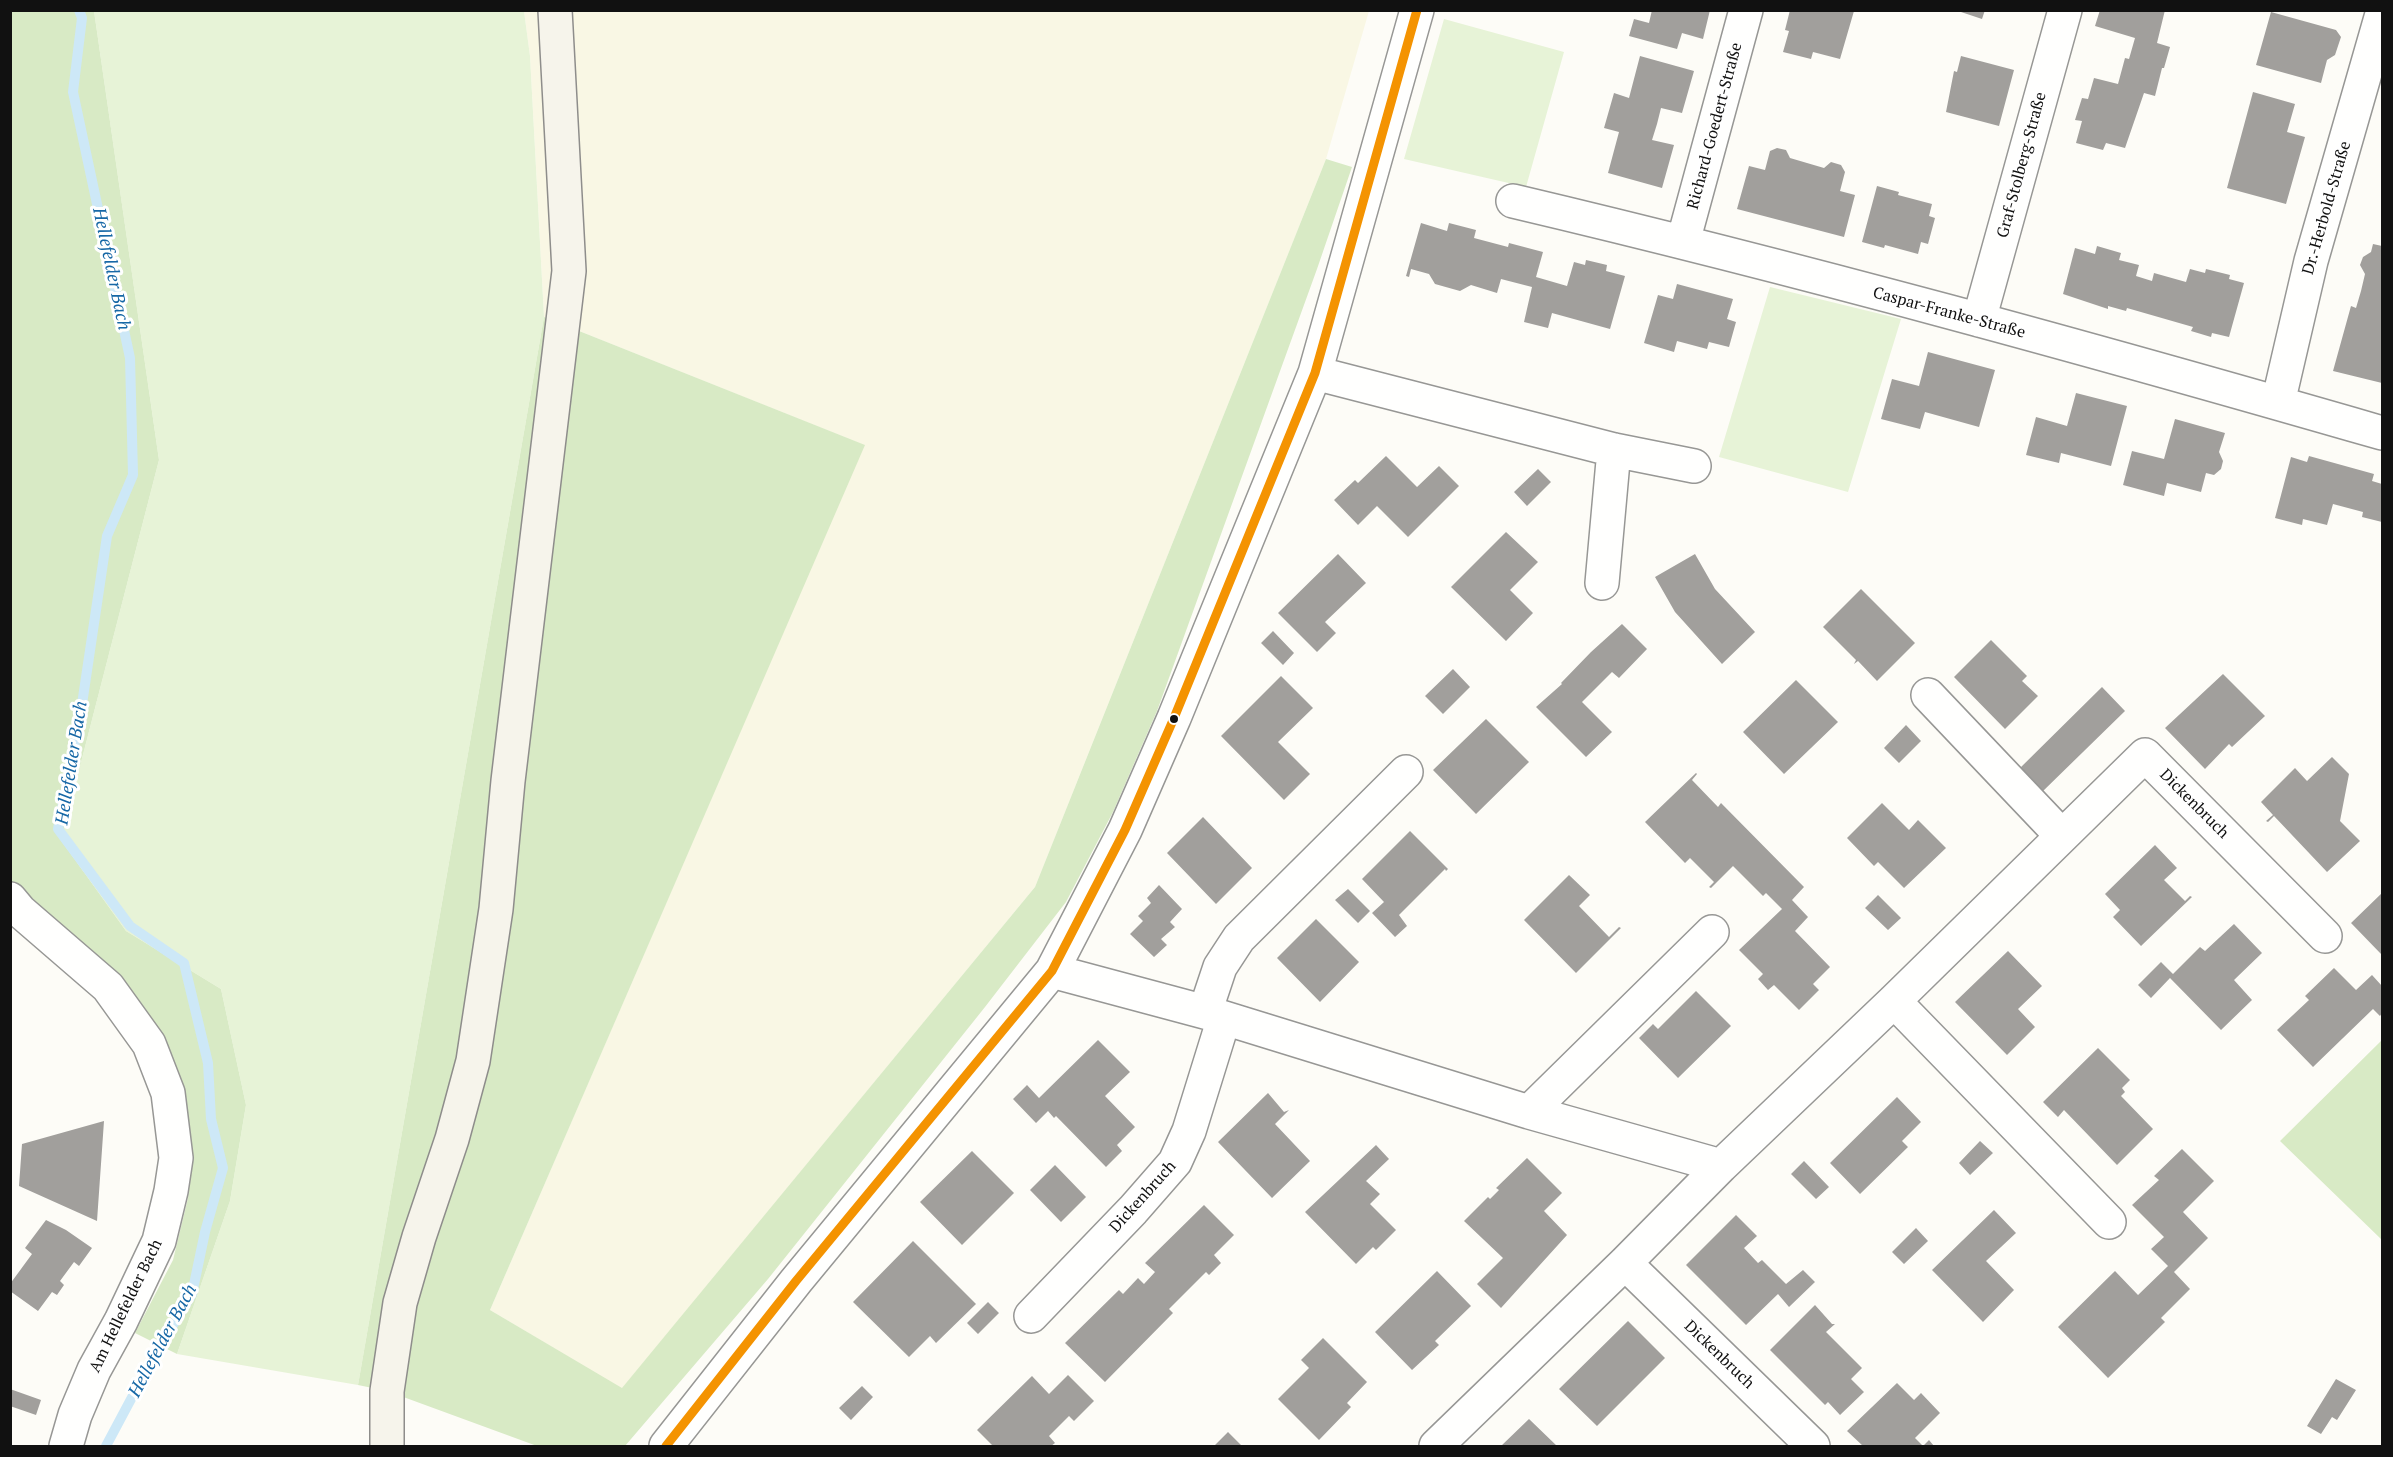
<!DOCTYPE html>
<meta charset="utf-8">
<style>
body{margin:0}
#map{position:relative;width:2393px;height:1457px;overflow:hidden;background:#fdfcf7;font-family:"PT Serif",serif}
canvas{display:block}
.frame{position:absolute;inset:0;border:12px solid #111;pointer-events:none}
</style>
<div id="map">
<canvas width="2393" height="1457"></canvas>
<div class="frame"></div>
</div>
<script>
const c = document.querySelector('canvas').getContext('2d');
c.lineJoin = 'round';
function fill(path, color) { c.fillStyle = color; c.fill(path, 'evenodd'); }
function stroke(path, color, width, dash) { c.strokeStyle = color; c.lineWidth = width; c.lineCap = dash ? 'butt' : 'round'; c.setLineDash(dash || []); c.stroke(path); }
function drawText(font, color, halo, rows, align = 'center') {
  c.font = font + ' "PT Serif",serif'; c.lineWidth = 6; c.setLineDash([]); c.textBaseline = 'middle'; c.strokeStyle = halo; c.fillStyle = color; for (const [text, x, y, turn = 0] of rows) {
    c.save(); c.translate(x, y); c.rotate((+turn || 0) * Math.PI / 180); c.textAlign = isNaN(turn) ? turn : align; if (halo) c.strokeText(text, 0, 0); c.fillText(text, 0, 0); c.restore();
  }
}
const farmland = new Path2D(`
 M524,11h845l-43,148 -291,728 -413,502 -132,-79 374,-865 -320,-128 -14,-261z`);
const green = new Path2D(`
 M94,11h430l6,45 14,261 -186,1068 -181,-31 53,-153 16,-96 -25,-116 -95,-58 -65,-91 98,-380z
 M1444,19l120,33 -38,135 -122,-28z
 M1770,287l131,32 -53,173 -129,-35z`);
const forest = new Path2D(`
 M10,11h84l65,449 -98,380 65,91 95,58 25,116 -16,96 -53,153 -42,-21 38,-73 15,-62 3,-43 -8,-59 -17,-57 -49,-63 -106,-92z
 M1326,159l26,8 -35,102 -160,442 -44,101 -47,90 -81,105 -217,272 -143,167h-88l-150,-55 -29,-6 186,-1068 321,128 -375,865 132,78 413,-501z
 M2382,1040v200l-102,-99z`);
const stream = new Path2D(`
 M79,10l3,8 -9,74 57,266 3,117 -26,61 -26,175 -23,118 72,97 54,37 24,100 3,56 12,49 -18,64 -13,62 -38,62 -48,90`);
const building = new Path2D(`
 M1652,10h58l-7,29 -21,-6 -5,16 -48,-13 5,-17 15,4z
 M1790,10l64,1 -14,48 -27,-7 -2,7 -28,-7 6,-21 -4,-1z
 M1955,10h30l-3,9z
 M2100,10h65l-8,33 13,4 -6,21h-2l-7,28 -11,-3 -19,55 -19,-5 -3,7 -27,-7 6,-22 -7,-1 7,-22 6,1 6,-21 24,6 7,-26 4,1 6,-21 -40,-12z
 M2271,12l65,18 5,7 -6,18 -8,5 -6,23 -65,-18z
 M1640,56l54,15 -12,42 -21,-5 -4,16 -5,16 22,5 -12,43 -54,-15 11,-41 -15,-4 10,-35 15,5z
 M1961,56l53,14 -15,56 -53,-14 8,-41 3,1z
 M2253,92l42,12 -8,28 18,5 -19,67 -59,-16z
 M1777,148l9,2 4,8 34,10 7,-6 10,3 4,7 -5,19 15,4 -11,42 -107,-28 12,-43 16,4 5,-19z
 M1877,186l22,6 -1,3 34,9 -3,12 6,2 -7,26 -7,-2 -3,12 -33,-9 -1,3 -22,-6z
 M1421,223l26,8 2,-8 27,7 -2,8 34,9 1,-4 34,9 -7,25 31,9 7,-24 11,3 1,-5 21,5 -1,6 19,5 -15,53 -58,-16 -4,15 -24,-6 8,-35 -31,-8 -4,14 -26,-8 -11,6 -25,-7 -6,-10 -18,-5 -2,8 -3,-1z
 M2373,244l9,2v137l-49,-12 18,-65 5,2 5,-17 4,-17 -5,-9 3,-8 8,-5z
 M2097,246l24,7 -2,7 20,5 -3,11 16,5 2,-8 32,9 4,-13 15,4 1,-4 24,6 -1,4 15,4 -15,54 -17,-4 -1,4 -20,-6 2,-4 -66,-19 -1,3 -18,-5v3l-45,-15 12,-46 20,6z
 M1677,284l56,15 -6,20 9,3 -7,25 -20,-5 -2,7 -30,-8 -3,11 -30,-9 14,-48 15,4z
 M1928,352l67,18 -16,57 -54,-15 -5,17 -39,-10 11,-40 27,7z
 M2076,393l51,13 -16,60 -50,-13 -2,10 -33,-8 10,-38 31,9z
 M2175,419l50,14 -6,19 4,9 -2,8 -7,6 -8,-2 -5,19 -34,-9 -3,13 -41,-11 9,-34 32,8z
 M1386,456l31,31 22,-21 20,20 -51,51 -31,-31 -19,19 -24,-25 21,-20 3,3z
 M2309,456l65,18 -2,7 10,3v38l-20,-5 1,-5 -30,-8 -6,21 -24,-6 -1,6 -27,-7 16,-61 16,5z
 M1538,469l13,13 -24,24 -13,-14z
 M1506,532l32,30 -28,28 23,23 -27,28 -55,-54z
 M1338,554l28,29 -41,39 11,11 -19,19 -39,-39z
 M1695,554l20,35 40,43 -33,32 -47,-52 -20,-35z
 M1861,589l54,54 -38,38 -19,-20 -4,3 2,-4 -33,-33z
 M1622,624l25,25 -28,29 -7,-6 -30,30 30,30 -26,25 -50,-50 26,-23 -1,-1 30,-31z
 M1273,631l21,22 -11,12 -22,-22z
 M1991,640l36,36 -5,5 16,15 -33,33 -51,-52z
 M1453,669l17,18 -27,27 -18,-18z
 M2223,674l42,42 -33,31 -3,-3 -24,25 -40,-41z
 M1281,676l32,32 -35,34 32,32 -26,26 -63,-64z
 M1796,680l42,42 -54,52 -41,-42z
 M2102,687l23,24 -84,82 -23,-23z
 M1486,719l43,43 -53,52 -43,-44z
 M1906,725l15,16 -22,22 -15,-15z
 M2332,757l17,17 -9,47 20,20 -33,31 -53,-56 -6,6 -2,-1 7,-6 -12,-13 34,-34 12,13z
 M1696,773l1,1 -5,6 26,27 3,-4 83,84 -12,13 16,17 -13,14 35,36 -17,17 6,6 -20,20 -25,-25 -6,5 -10,-11 5,-5 -24,-24 43,-41 -16,-16 -3,3 -30,-30 -22,22 -2,-1 5,-5 -24,-24 -5,5 -40,-41z
 M1882,803l27,27 9,-10 28,28 -42,40 -26,-26 -4,4 -27,-28z
 M1203,817l49,51 -36,36 -49,-51z
 M1410,831l38,38 -2,2 -1,-2 -46,46 8,11 -12,11 -23,-24 12,-11 -22,-23z
 M2155,845l22,23 -13,12 21,21 5,-5 2,1 -51,49 -28,-29 7,-7 -15,-16z
 M1569,875l21,20 -11,11 30,31 10,-10 2,1 -45,45 -52,-53z
 M1159,885l23,24 -12,13 5,5 -14,12 6,6 -13,12 -24,-23 13,-13 -5,-5 13,-13 -4,-5z
 M1348,889l22,22 -12,12 -23,-23z
 M2382,893v62l-31,-32z
 M1878,895l23,23 -13,12 -23,-22z
 M1316,919l43,43 -39,40 -43,-44z
 M2234,924l28,29 -28,27 18,20 -31,30 -51,-52 -19,20 -13,-13 23,-23 12,12 27,-27 5,4z
 M2008,951l34,35 -24,23 17,18 -28,28 -52,-53z
 M2334,968l22,22 16,-15 10,11v27l-2,3 -7,-7 -60,58 -36,-37 32,-30 -4,-4z
 M1696,991l35,35 -53,52 -39,-40 14,-14 5,5z
 M1098,1040l32,32 -25,24 30,31 -18,18 5,6 -16,16 -50,-51 -2,2 -6,-7 -12,12 -23,-24 14,-14 12,13z
 M2098,1048l32,32 -8,8 3,4 -4,4 32,33 -36,36 -53,-55 -6,7 -15,-15z
 M1268,1093l16,19 5,-2 -14,14 35,37 -38,37 -54,-56z
 M1897,1097l24,25 -19,19 6,6 -48,47 -30,-31z
 M104,1121l-7,100 -78,-35 3,-42z
 M1980,1141l13,12 -23,22 -11,-12z
 M1376,1145l13,14 -23,22 14,13 -10,10 26,26 -20,20 -3,-3 -17,17 -51,-52z
 M2182,1149l32,32 -31,31 25,26 -34,34 16,17 -29,29 4,4 -57,56 -50,-51 57,-56 23,24 30,-29 -17,-17 13,-12 -32,-32 27,-25 -5,-4z
 M972,1151l42,42 -52,52 -42,-43z
 M1527,1158l35,35 -18,18 23,24 -66,73 -24,-24 26,-26 -39,-37 24,-24 2,2 9,-9 -3,-2z
 M1804,1161l25,26 -13,12 -25,-25z
 M1055,1165l31,32 -25,25 -31,-32z
 M1204,1205l30,30 -20,20 7,8 -12,12 -3,-3 -37,37 4,4 -68,69 -40,-39 54,-53 4,4 15,-16 6,6 11,-12 -10,-9z
 M1994,1210l22,23 -30,28 28,29 -31,32 -51,-52z
 M1736,1215l21,21 -13,12 14,15 4,-3 24,24 17,-14 12,12 -26,25 -11,-13 -32,31 -60,-60z
 M46,1220l20,10 26,18 -13,18 -5,-4 -14,19 4,4 -7,10 -5,-3 -14,19 -28,-20v-7l22,-30 -7,-6z
 M1916,1228l12,13 -24,23 -12,-12z
 M913,1241l63,63 -40,39 -6,-7 -21,21 -56,-55z
 M1437,1271l34,35 -36,35 4,4 -27,25 -37,-38z
 M988,1302l11,11 -21,21 -11,-11z
 M1815,1305l17,19h3l-9,8 36,36 -11,11 13,13 -24,23 -12,-13 -3,3 -55,-55z
 M1628,1321l37,37 -68,68 -38,-37z
 M1323,1338l44,44 -20,21 4,4 -32,33 -41,-41 31,-31 -8,-8z
 M1068,1375l26,26 -20,20 -5,-5 -20,20 6,7 -4,3h-58l-16,-16 55,-54 17,18z
 M2336,1379l20,11 -19,30 -5,-3 -11,17 -14,-8z
 M1897,1383l17,17 7,-7 19,20 -25,25 8,8 6,-6 5,6h-71l-16,-15z
 M862,1386l11,11 -22,23 -12,-12z
 M10,1389l31,11 -5,15 -26,-9z
 M1529,1419l28,27h-56z
 M1228,1432l14,14h-28z`);
const street = new Path2D(`
 M1513,201c292,69 581,149 869,232
 M1683,242l63,-232
 M1979,320l86,-310
 M1315,373l299,77 80,16
 M2278,403l33,-142 71,-247
 M1602,583l12,-133
 M1928,695l134,141
 M10,899l10,12 88,76 41,57 19,49 8,65 -5,33 -12,50 -38,80 -27,49 -19,45 -9,31
 M1052,971l153,41 324,100 192,54 173,-165 251,-246 180,181
 M1894,1001l215,221
 M1205,1012l15,-45 19,-29 167,-166
 M1529,1112l183,-180
 M1625,1263l188,183
 M1031,1316l102,-106 42,-48 14,-31 35,-113
 M666,1446l130,-165 256,-310 73,-141 49,-112 141,-345 102,-363
 M1436,1446l189,-183 96,-97`);
const secondary = new Path2D(`
 M387,1446v-55l13,-88 19,-66 33,-98 21,-78 23,-152 12,-128 61,-510 -14,-261`);
const bus1 = new Path2D(`
 M666,1446l130,-165 256,-310 73,-141 49,-112 141,-345 102,-363`);
const markers = [
 [1174,719,5,"#111"]
];
const streetNames = [
 ["Richard-Goedert-Straße",1715,126,-75],
 ["Graf-Stolberg-Straße",2022,165,-75],
 ["Dr.-Herbold-Straße",2327,208,-74],
 ["Caspar-Franke-Straße",1949,313,15],
 ["Dickenbruch",2194,804,45],
 ["Dickenbruch",1143,1197,-48],
 ["Am Hellefelder Bach",126,1306,-64],
 ["Dickenbruch",1719,1355,44]
];
const waterNames = [
 ["Hellefelder Bach",111,269,78],
 ["Hellefelder Bach",72,763,-81],
 ["Hellefelder Bach",163,1341,-62]
];
fill(farmland, '#f9f7e4');
fill(green, '#e7f3d7');
fill(forest, '#d8eac5');
stroke(stream, '#cde8f7', 10);
fill(building, '#a19f9c');
stroke(street, '#979795', 36);
stroke(secondary, '#8e8d8b', 36);
stroke(street, '#fffffe', 33);
stroke(secondary, '#f6f4eb', 33);
stroke(bus1, '#f49301', 9);
for (const [x, y, r, color] of markers) { const dot = new Path2D(); dot.arc(x, y, r, 0, 2 * Math.PI); c.fillStyle = color; c.fill(dot); stroke(dot, '#fff', 2); }
drawText('16px', '#111', '#fff', streetNames);
drawText('italic 18px', '#1768a6', '#fff', waterNames);
</script>
